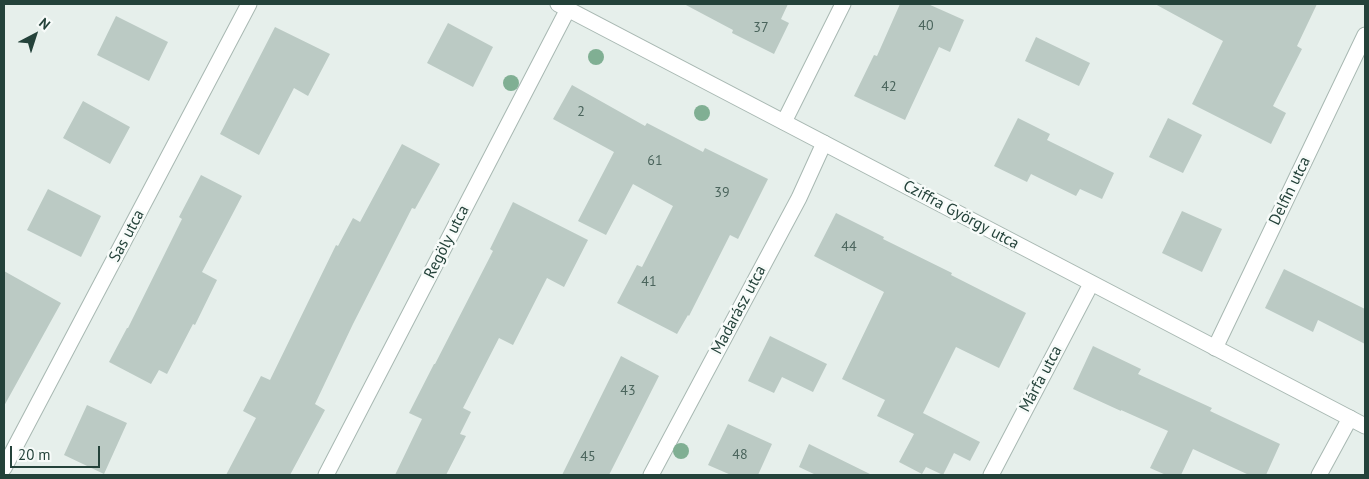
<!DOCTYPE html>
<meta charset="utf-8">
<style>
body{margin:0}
#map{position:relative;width:1369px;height:479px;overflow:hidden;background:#e6efeb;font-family:"PT Sans",sans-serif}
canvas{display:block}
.frame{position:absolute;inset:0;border:5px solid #24423a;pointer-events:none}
.north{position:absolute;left:10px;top:10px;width:50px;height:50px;-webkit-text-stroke:4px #f7fbf9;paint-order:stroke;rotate:40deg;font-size:14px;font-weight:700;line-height:20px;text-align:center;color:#24423a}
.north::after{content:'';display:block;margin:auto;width:18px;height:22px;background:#24423a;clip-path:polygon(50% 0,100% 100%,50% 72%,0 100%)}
.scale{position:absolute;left:10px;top:446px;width:90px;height:22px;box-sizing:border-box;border:2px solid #24423a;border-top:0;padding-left:6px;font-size:15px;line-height:18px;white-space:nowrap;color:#24423a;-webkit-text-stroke:4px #f7fbf9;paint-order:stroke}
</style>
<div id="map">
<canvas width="1369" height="479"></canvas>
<div class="frame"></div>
<div class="north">N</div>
<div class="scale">20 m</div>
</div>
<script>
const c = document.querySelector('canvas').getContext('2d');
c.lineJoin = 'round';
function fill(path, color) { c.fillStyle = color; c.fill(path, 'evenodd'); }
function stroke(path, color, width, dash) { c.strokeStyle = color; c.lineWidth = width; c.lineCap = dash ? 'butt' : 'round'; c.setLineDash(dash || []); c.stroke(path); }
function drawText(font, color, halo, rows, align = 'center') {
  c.font = font + ' "PT Sans",sans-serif'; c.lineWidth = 5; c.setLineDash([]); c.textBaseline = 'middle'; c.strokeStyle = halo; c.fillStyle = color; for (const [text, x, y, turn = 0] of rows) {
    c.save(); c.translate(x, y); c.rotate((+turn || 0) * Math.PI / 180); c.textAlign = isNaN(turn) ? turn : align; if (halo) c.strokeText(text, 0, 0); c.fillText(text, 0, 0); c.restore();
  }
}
const building = new Path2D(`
 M684,4h104l-7,15 8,4 -15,31 -42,-21 1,-3z
 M900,4h28l36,16 -14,32 -11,-5 -34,73 -51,-24 20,-41 3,1z
 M1155,4h162l-20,42 5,3 -29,57 13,7 -15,31 -79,-40 31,-63z
 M116,16l52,26 -19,39 -52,-26z
 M448,23l45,24 -20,40 -46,-24z
 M275,27l55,27 -22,42 -14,-8 -35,67 -39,-21z
 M1036,37l54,26 -11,23 -54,-25z
 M572,85l73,41 2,-3 56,29 2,-4 63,31 -30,60 -8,-4 -41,81 -1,-1 -11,19 -60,-31 20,-38 5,2 31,-61 -40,-22 -27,51 -28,-14 36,-69 -61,-33z
 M83,101l47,26 -20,37 -47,-26z
 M1018,118l32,16 -3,6 67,33 -12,26 -22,-10 -4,7 -45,-22 -4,8 -33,-16z
 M1168,118l34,17 -19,38 -34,-16z
 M402,144l38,20 -25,45 -3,-1 -59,116 -38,80 10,6 -35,65h-64l30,-57 -13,-7 18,-35 9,4 66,-135 2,1 15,-28 7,4z
 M201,175l41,21 -40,76 15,8 -22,45 -2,-1 -26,50 -8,-4 -8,14 -42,-22 18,-34h1l54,-109 -3,-2z
 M48,189l53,27 -20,41 -54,-27z
 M513,202l75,38 -24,47 -17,-9 -34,67 -14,-7 -36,70 8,4 -11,22 6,2 -20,39h-51l27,-56 -13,-6 25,-49h1l58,-113 -3,-2z
 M1182,211l40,18 -20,43 -40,-19z
 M836,213l48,24 -1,2 69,34 -1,2 75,38 -27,55 -43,-21 -33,66 57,29 -10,19 -16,-8 -11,22 -17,-8 -4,7 -23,-12 15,-28 -37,-18 8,-16 -43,-21 42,-87 -70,-36z
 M1284,269l81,40v35l-47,-24 -5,12 -48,-24z
 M4,271l57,32 -57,103z
 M770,336l57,28 -14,28 -31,-15 -8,16 -26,-12z
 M1093,346l48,23 -3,5 74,34 -2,3 70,33 -14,31h-17l-56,-26 -12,26h-15l-16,-7 18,-37 -47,-21v1l-48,-22z
 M621,356l38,20 -50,99h-47z
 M87,405l40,18 -23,51 -40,-19z
 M728,424l44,20 -14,31h-27l-23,-10z
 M809,444l63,31h-56l-17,-8z`);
const minor = new Path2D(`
 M784,122l59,-118
 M1215,348l150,-313
 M4,468l245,-464
 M326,475l242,-466
 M651,475l148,-277 25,-55
 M991,475l100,-191
 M1319,475l31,-57`);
const tertiary = new Path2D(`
 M558,4l807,422`);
const trees = [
 [596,57],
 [511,83],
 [702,113],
 [681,451]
];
const numberNames = [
 ["40",926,26],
 ["37",761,28],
 ["42",889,87],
 ["2",581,112],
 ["61",655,161],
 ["39",722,193],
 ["44",849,247],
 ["41",649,282],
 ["43",628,391],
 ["48",740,455],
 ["45",588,457]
];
const streetNames = [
 ["Delfin utca",1290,191,-64],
 ["Cziffra György utca",961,215,28],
 ["Sas utca",127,236,-62],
 ["Regöly utca",447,242,-63],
 ["Madarász utca",739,310,-62],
 ["Márfa utca",1041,379,-62]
];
fill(building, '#bbcac4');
stroke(minor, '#a8b8b2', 17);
stroke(tertiary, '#a8b8b2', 17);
stroke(minor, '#fff', 15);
stroke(tertiary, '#fff', 15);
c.fillStyle = '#80af93';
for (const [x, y] of trees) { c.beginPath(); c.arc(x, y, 8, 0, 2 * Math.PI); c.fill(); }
drawText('14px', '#4a645c', null, numberNames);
drawText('16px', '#24423a', '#f7fbf9', streetNames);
</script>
